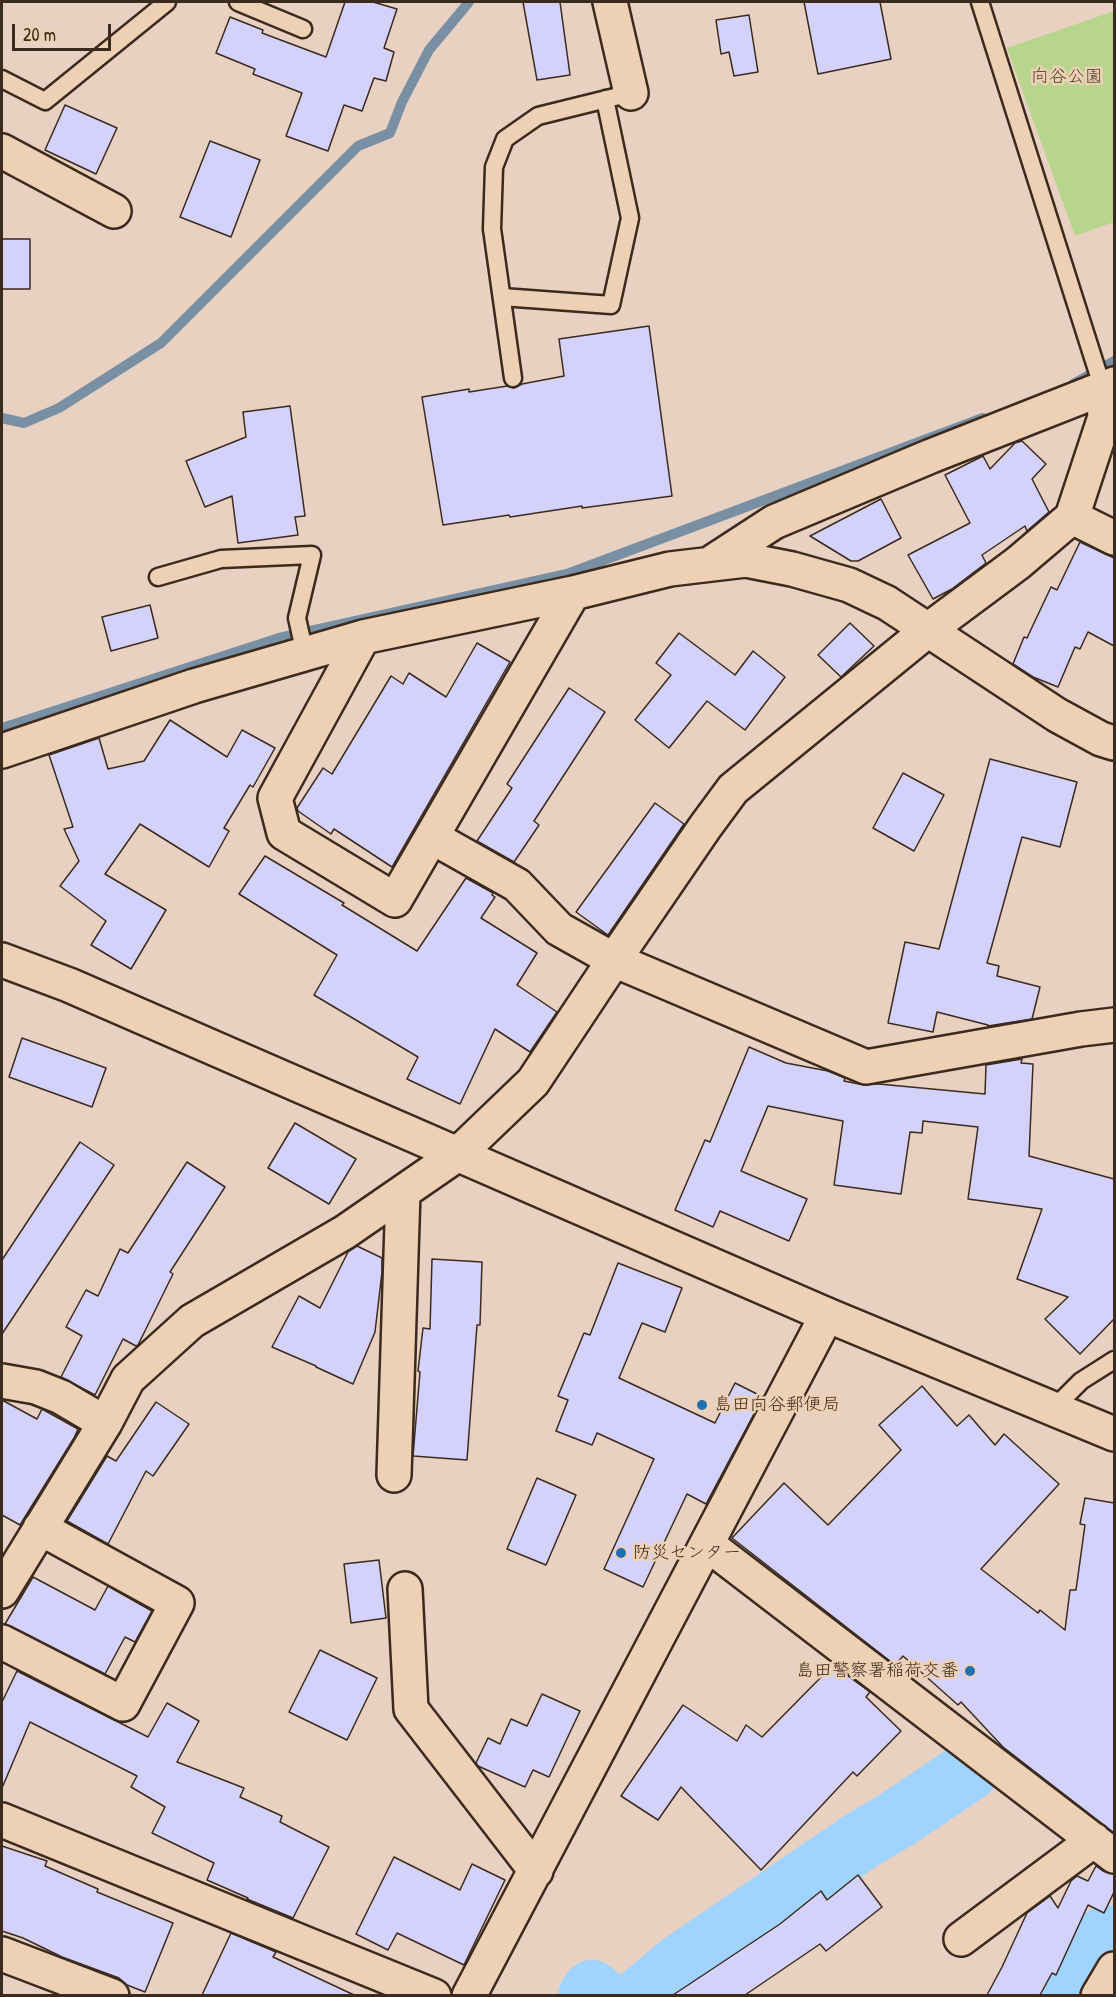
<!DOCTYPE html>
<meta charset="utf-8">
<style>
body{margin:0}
#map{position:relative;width:1116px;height:1997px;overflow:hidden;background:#e9d1c2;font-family:"Patrick Hand",sans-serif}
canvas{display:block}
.frame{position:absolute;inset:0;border:3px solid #3b2a1e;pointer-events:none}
.scale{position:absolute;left:12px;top:24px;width:99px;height:27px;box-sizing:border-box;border:3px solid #3b2a1e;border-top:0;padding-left:8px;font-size:18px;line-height:21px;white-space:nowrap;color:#3b2a1e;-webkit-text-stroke:4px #eed1b4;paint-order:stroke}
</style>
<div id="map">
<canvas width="1116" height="1997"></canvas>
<div class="frame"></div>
<div class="scale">20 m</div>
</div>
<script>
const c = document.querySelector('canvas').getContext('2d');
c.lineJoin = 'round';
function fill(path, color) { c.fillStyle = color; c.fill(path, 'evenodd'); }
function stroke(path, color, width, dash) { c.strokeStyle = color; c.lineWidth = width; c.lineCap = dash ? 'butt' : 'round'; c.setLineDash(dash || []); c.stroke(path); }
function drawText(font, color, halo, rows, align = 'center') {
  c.font = font + ' "Patrick Hand","Klee One",sans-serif'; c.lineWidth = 5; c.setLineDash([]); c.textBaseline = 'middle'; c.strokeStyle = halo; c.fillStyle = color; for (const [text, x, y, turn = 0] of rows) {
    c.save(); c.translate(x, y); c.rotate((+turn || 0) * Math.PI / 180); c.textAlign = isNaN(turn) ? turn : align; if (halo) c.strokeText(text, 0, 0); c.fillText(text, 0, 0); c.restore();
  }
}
const green = new Path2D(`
 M1114,11v211l-39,14 -68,-188z`);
const stream = new Path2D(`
 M1073,384l41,-23
 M2,418l22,5 35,-15 102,-65 197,-197 32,-13 12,-31 27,-52 40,-48
 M2,728l277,-90 288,-64 416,-156`);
const river = new Path2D(`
 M588,1996l4,-6 7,6
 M642,1996l38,-32 182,-124 34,-20 73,-49
 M1066,1996l40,-61`);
const building = new Path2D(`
 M345,2h28l24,7 -13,39 10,4 -8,29 -12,-3 -12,33 -18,-6 -16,46 -42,-15 16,-43 -49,-19 2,-5 -39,-16 14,-36 33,13 -1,3 64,24z
 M523,2h37l10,73 -33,5z
 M804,2h76l11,57 -73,15z
 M749,15l9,57 -24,4 -5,-24 -8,2 -5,-34z
 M65,105l52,23 -21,46 -51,-24z
 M210,141l50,19 -29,77 -51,-20z
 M2,239h28v50h-28z
 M649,326l23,170 -90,12v-2l-72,11 -1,-2 -66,10 -21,-128 47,-8v3l38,-6 7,2 8,-4 42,-8 -5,-37z
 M290,406l15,110 -10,1 3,18 -60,8 -6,-47 -27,11 -19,-46 60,-24 -3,-25z
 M1022,441l24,23 -14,15 17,33 -22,19 -2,-5 -43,29 4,8 -34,26 -19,10 -25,-44 62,-32 -25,-48 38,-19 7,13 25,-26z
 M881,499l20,39 -43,23h-7l-41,-25z
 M1080,542l34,16v88l-26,-14 -8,17 -5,-2 -17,40 -25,-10 -20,-13 11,-27 3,1 24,-51 6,3z
 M150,605l8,33 -47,13 -9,-34z
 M850,623l24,23 -33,31 -23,-22z
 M679,633l56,42 18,-24 32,26 -40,53 -38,-29 -38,47 -34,-28 36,-45 -15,-12z
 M477,643l33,19 -118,205 -58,-38 -3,5 -33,-23 -1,-3 26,-40 9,6 59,-98 12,8 6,-11 37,24z
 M569,688l36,24 -71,109 5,4 -25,37 -37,-21 35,-53 -5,-4z
 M170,720l57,37 15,-27 33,18 -22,39 -3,-2 -26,43 5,3 -20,36 -69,-43 -35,50 61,36 -35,59 -40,-24 15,-24 -46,-35 19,-25 -15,-32 9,-2 -24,-72 50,-17 9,31 36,-8z
 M990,759l87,23 -17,65 -38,-10 -35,126 12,3 -2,10 43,11 -8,32 -44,7v-1l-51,-13 -4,20 -45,-9 17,-81 34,7z
 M903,773l41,22 -30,56 -41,-23z
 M655,803l29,21 -76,111 -32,-23z
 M265,856l79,47 -2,2 75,46 49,-73 27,15 -1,2 3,2 -14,21 56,35 -20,32 40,27 -27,40 -35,-23 -35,75 -53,-25 11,-22 -104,-62 23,-40 -98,-61z
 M22,1038l84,30 -14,39 -83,-30z
 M749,1047l37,16 42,8 17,7 -1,3 15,3h20l106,10 1,-29 36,-6 -1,4 12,1 -4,92 85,23v140l-34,35 -35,-35 23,-22 -51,-18 25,-70 -74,-10 10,-72 -55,-6 -1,12 -12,-1 -9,62 -67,-9 9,-64 -75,-15 -27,65 66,28 -18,42 -69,-30 -7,16 -38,-17 30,-70 5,2z
 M295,1123l61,36 -27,45 -61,-36z
 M80,1142l34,23 -112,169v-74z
 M187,1162l38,25 -55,85 3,2 -35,71 -2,1 -13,-7 -28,56 -34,-18 21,-41 -16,-9 20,-37 12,6 22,-47 8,4z
 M357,1246l25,12v14l-7,60 -22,52 -37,-17v-1l-44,-19 27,-51 21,12 28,-56z
 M432,1259l50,3 -2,63h-3l-10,135 -54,-4 7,-84 -2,-1 5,-43 7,1z
 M618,1263l64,25 -17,44 -23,-9 -23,55 96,45 20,-40 28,14 -57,107 -19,-10 -44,93 -39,-18 50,-110 -57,-26 -5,12 -36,-14 12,-31 -10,-4 26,-63 6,2z
 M922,1386l35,40 12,-11 26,30 9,-11 55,50 -78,85 57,44 2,-3 25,20 5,-40h6l9,-65 -5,-1 5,-26 29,5v330l-111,-86 -42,-45 -3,3 -55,-49 -8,9 -163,-127 52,-55 44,42 73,-75 -22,-25z
 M2,1400l35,19 5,-10 36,20 -4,9 -54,87 -18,-10z
 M156,1402l33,22 -36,52 -7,-5 -38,73 -41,-23 40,-65 9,5z
 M537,1478l39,17 -30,70 -39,-16z
 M379,1560l7,58 -35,5 -7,-59z
 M33,1577l62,33 13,-24 44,25 -17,31 -10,-5 -20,37 -100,-50z
 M320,1650l57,28 -30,62 -58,-28z
 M833,1665l37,27 -4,5 35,34 -44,45 -4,-4 -92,98 -80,-83 -23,33 -37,-24 62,-91 54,36 9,-16 16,12z
 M17,1671l131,66 19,-34 32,18 -22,41 67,26 -4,9 42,19 -2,6 49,25 -36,71 -46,-19 1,-1 -41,-18 7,-17 -62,-30 13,-26 -34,-20 6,-11 -107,-54 -28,66v-86z
 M542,1694l38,17 -31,66 -16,-7 -8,17 -47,-21 -2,-3 12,-25 12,6 11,-25 16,7z
 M2,1846l45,15 -2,5 53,23 -1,3 76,31 -28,69 -18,-7 -8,-7 -57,-21 -39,-19 -21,-7z
 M394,1857l66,33 12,-26 33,16 -41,85 -67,-32 -9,17 -32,-16z
 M1096,1866l7,5 11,3v18l-10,21 -16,-8 -32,70 -4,-2 -12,22h-53l15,-28 25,-54 23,-17 8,12 13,-27 6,-5 11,5z
 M858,1875l24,32 -56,44 -6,-7 -75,51h-72l107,-71 41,-33 6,9z
 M231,1933l45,19 -3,5 81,38h-152z`);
const lane = new Path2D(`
 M238,2l65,27
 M980,2l123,387
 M2,79l43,22 122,-99
 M502,297l109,8 19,-87 -25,-119
 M513,378l-21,-149 2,-62 11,-28 33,-23 93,-23
 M158,577l63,-18 91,-4 -15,63 8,36
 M1053,1409l28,-28 33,-21`);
const street = new Path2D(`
 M610,2l21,91
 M2,151l112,60
 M1072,517l42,21
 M714,561l60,-39 157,-66 183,-72
 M363,637l-88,161 9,35 111,67 178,-307
 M2,751l192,-65 169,-49 210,-44 97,-24 76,-9 46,9 57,16 38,18 170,112 44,24 13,4
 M432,837l85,48 42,44 55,31 252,107 215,-38 33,-4
 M2,1381l34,6 25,10 44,26
 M394,1475l9,-283
 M707,1544l407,312
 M405,1589l6,120 125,162
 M2,1591l103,-168 23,-44 64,-58 153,-89 113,-78 75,-72 81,-122 91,-133 28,-38 195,-159 90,-67 54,-46 33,-100 -2,-28
 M2,1642l121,62 54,-101 -137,-75
 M2,1820l432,176
 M961,1939l133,-99
 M2,1954l110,42
 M469,1996l358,-681`);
const secondary = new Path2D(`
 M2,960l67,25 758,330 287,119
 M1098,1996l16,-27`);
const markers = [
 [702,1405,6,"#1f6fb2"],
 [621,1553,6,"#1f6fb2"],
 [970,1671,6,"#1f6fb2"]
];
const parkNames = [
 ["向谷公園",1067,77]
];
const poiNames = [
 ["島田向谷郵便局",714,1405],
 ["防災センター",633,1553],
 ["島田警察署稲荷交番",958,1671,"right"]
];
fill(green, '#b8d58d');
stroke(stream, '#788fa4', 10);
stroke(river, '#a0d3fe', 60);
fill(building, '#d4d2fb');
stroke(building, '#3b2a1e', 1.5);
stroke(lane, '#3b2a1e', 21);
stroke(street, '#3b2a1e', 38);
stroke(secondary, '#3b2a1e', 38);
stroke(lane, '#eed1b4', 16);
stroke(street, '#eed1b4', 33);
stroke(secondary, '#eed1b4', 33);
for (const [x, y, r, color] of markers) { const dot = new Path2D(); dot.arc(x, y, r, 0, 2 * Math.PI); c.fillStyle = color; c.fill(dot); stroke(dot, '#eed1b4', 2); }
drawText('18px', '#4e442f', '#eed1b4', parkNames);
drawText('18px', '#3b2a1e', '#eed1b4', poiNames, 'left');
</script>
